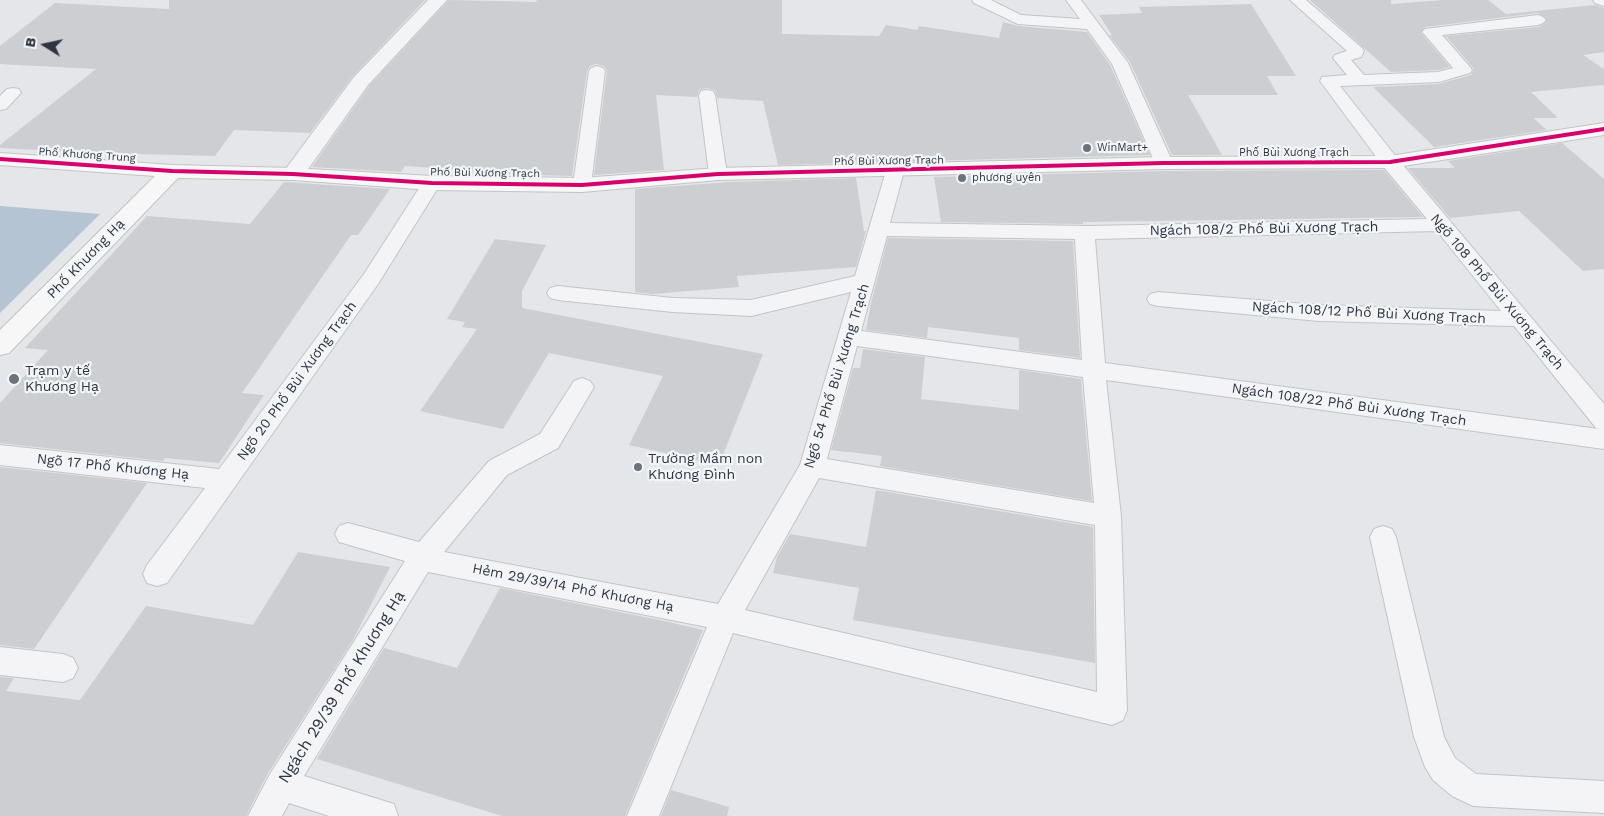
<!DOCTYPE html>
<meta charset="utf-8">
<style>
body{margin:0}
#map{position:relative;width:1604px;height:816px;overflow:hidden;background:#e4e6e9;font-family:"Work Sans",sans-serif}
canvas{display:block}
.north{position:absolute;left:20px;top:20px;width:50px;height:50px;-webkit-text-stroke:4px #f3f5f8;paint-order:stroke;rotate:280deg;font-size:14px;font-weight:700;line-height:20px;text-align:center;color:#2c3542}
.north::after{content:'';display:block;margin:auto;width:18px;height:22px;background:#2c3542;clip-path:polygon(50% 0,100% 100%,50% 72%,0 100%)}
</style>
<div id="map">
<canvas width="1604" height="816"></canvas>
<div class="north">B</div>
</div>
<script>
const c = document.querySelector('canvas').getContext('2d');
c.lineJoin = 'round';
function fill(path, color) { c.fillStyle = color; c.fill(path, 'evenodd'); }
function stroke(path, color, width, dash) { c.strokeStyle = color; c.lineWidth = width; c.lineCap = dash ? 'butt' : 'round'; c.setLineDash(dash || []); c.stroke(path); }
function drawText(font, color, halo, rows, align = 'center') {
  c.font = font + ' "Work Sans",sans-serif'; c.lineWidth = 4.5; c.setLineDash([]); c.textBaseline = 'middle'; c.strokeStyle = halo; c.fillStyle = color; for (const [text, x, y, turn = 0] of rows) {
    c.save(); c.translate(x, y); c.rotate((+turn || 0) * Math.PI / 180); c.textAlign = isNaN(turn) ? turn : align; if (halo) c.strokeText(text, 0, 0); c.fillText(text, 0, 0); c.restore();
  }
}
const water = new Path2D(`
 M0,206l100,8 -100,99z`);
const building = new Path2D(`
 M169,0h256l-72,76 -43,57 -76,-3 -19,26 -121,-3 -94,-5v-3l96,-76 -96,-5v-18l55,-43 114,6z
 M449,0l87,2 1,-2h245v34l97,2 7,-11 31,5 2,-4 80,12 4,-16 15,4 69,6 23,33 40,90 -372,10 -15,-64 -46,-3 -2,-8 -8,-2 -8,2 -2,7 -41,-2 8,75 -70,5 13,-104 -3,-5 -8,-2 -6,2 -3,5 -15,105 -39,-1 -128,-9 -4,6 -89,-5 57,-81z
 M1310,0h81v4l53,-4h44l18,14 89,-9 9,3v44l-21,3 21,14v16l-73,7 27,26h-25l14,12 -113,17 -61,-60 66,-3 32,-9 3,-6 -28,-33 92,-9 6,-3 3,-5 -9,-6 -113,14 -4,6 29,34 -12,3 -47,2z
 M1251,4l45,72h-29l11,19h-90l34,60h-50l-42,-93 -21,-27h3l-13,-20 43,-2 -3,-6z
 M1562,143l42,36v90l-21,2 -64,-60 -69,7 -42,-50h47l-7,-7z
 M1384,170l39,47 -340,5v2l-142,-2 -7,-45 230,-6z
 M856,178l8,53h2l-10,36 -119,9 2,11 -87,7 -17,-2v-103l95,-7z
 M284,182l106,7 -32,46h-7l-109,158 22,2 -45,68 -54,-5 -2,3 -163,-18v-40l48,-53 -23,-2 122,-132 103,8z
 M888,238l185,3 7,117 -61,-8v-12l-91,-11 -1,11 -61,-8 5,-27z
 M495,239l51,6 -24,46v17l241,46 -44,111 -90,-20 34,-69 -114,-23 -46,76 -83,-18 57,-82 -15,-2 3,-5 -18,-3z
 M863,349l62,8 -4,42 98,11v-40l62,9 11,122 -212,-35 2,-10 -51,-6 22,-82h7z
 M0,467l147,16 -113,166 -34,-4z
 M876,490l217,37 2,136 -242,-43 6,-32 -86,-15 4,-16 13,-23 76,13z
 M298,552l92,15 -37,73 -85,133 -22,43h-246v-139l14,1 -8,13 74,9 66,-94 107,19z
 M500,588l164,33 39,9 -78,186h-123l-185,-57 67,-111 73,20z
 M671,790l58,17 -2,9h-66z`);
const lane = new Path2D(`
 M972,0h19l30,15 59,4 -14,-19h15l47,63 45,100 -2,4 -7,2 -7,-2 -2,-4 -43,-99 -25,-35 -69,-5 -44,-21z
 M1290,0h16l56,48 2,3 -3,6 -10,3 13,15 74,-3 15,-4 -28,-33 -3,-3 3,-3 113,-14 5,2 3,3 -3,3 -5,2 -96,10 28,32 2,3 -2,3 -31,9 -99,4 57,72 207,246v45l-498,-69 15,136 6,194 -4,10 -11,5 -379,-92 -74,183h-32l80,-189 -279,-55 -124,204 90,28 4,12h-69l-40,-13 -7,13h-34l22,-42 135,-213 -66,-19 -4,-8 4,-8 9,-3 71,19 70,-81 51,-27 34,-53 8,-3 8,3 4,6 -36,61 -51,27 -63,77 274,52 82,-139 51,-173 -100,24 -78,-4 -115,-12 -8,-2 -3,-5 3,-5 8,-2 115,12 78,2 104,-24 31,-105 2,-4 7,-2 7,2 2,4 -14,52 200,3 337,-7 -44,-53 -63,-85 2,-4 25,-2 -14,-17 2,-3 12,-4zM1437,231l64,80 -182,-6 -161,-13 -8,2 -3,5 3,5 8,2 161,15 195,5 82,102 3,1 -494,-66 -10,-124zM887,236l188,3 7,121 -221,-29zM857,346l226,31 11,126 -267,-44zM819,478l276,47 2,167 -352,-82z
 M1593,0h11v6l-9,-3z
 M597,66l6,2 2,3 -14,114 -2,4 -7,2 -7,-2 -2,-4 16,-114 2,-3z
 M13,88l6,1 2,4 -15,16 -6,1v-14l7,-7z
 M707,90l6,1 2,4 12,79 -2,4 -7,2 -7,-2 -2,-4 -10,-79 2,-4z
 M432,177l7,2 2,4 -63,101 -211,299 -10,3 -10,-3 -4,-9 4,-9 58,-77 -205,-23v-20l219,24 145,-195 61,-95z
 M1383,526l9,3 4,8 48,200 11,21 21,16 128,7v32l-131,-7 -21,-10 -19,-16 -8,-13 -11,-30 -44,-200 4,-8z
 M0,647l63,7 10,4 5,10 -5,10 -10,4 -63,-7z`);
const street = new Path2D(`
 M428,0h19l-79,85 -67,94 -8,1 -8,-1 -3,-5 72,-97z`);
const secondary = new Path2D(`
 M1604,123v12l-214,33 -226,1 -446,11 -136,12 -150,-2 -139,-10 -115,-2 -169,175 -9,2v-25l155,-154 -155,-11v-12l172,12 121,3 139,8 150,2 136,-10 446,-11 226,-1z`);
const cycleway = new Path2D(`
 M0,159l172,12 121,3 139,9 150,2 136,-11 446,-11 226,-1 214,-33`);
const markers = [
 [1087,148,5,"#6c737c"],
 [962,178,5,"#6c737c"],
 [14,379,6,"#6c737c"],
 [638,467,5,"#6c737c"]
];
const farPoinames = [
 ["WinMart+",1097,148],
 ["phương uyên",972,178]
];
const farStreetnames = [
 ["Phố Bùi Xương Trạch",1294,153],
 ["Phố Khương Trung",87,155,4],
 ["Phố Bùi Xương Trạch",889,161,-1],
 ["Phố Bùi Xương Trạch",485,173,1]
];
const streetNames = [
 ["Ngách 108/2 Phố Bùi Xương Trạch",1264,229,-1],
 ["Phố Khương Hạ",86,259,-46],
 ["Ngõ 108 Phố Bùi Xương Trạch",1497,292,50],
 ["Ngách 108/12 Phố Bùi Xương Trạch",1369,313,3],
 ["Ngõ 54 Phố Bùi Xương Trạch",837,376,-73],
 ["Ngõ 20 Phố Bùi Xương Trạch",297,381,-54],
 ["Ngách 108/22 Phố Bùi Xương Trạch",1349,405,8],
 ["Ngõ 17 Phố Khương Hạ",113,467,6],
 ["Hẻm 29/39/14 Phố Khương Hạ",573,588,11]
];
const poiNames = [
 ["Trạm y tế",25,371],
 ["Khương Hạ",25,387],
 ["Trường Mầm non",648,459],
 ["Khương Đình",648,475]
];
const nearStreetnames = [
 ["Ngách 29/39 Phố Khương Hạ",342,687,-58]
];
fill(water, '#b4c4d2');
fill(building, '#ccced1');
stroke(lane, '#c2c4c7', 2);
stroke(street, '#c2c4c7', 2);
stroke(secondary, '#c2c4c7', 2);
fill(lane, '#f4f4f6');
fill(street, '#f4f4f6');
fill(secondary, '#f7f7f8');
stroke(cycleway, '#d6006c', 4);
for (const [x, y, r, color] of markers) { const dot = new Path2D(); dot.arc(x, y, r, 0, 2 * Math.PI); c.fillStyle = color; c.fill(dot); stroke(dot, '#f3f5f8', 2); }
drawText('11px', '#2c3542', '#f3f5f8', farPoinames, 'left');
drawText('11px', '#2c3542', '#f3f5f8', farStreetnames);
drawText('14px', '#2c3542', '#f3f5f8', streetNames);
drawText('14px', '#2c3542', '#f3f5f8', poiNames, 'left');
drawText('16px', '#2c3542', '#f3f5f8', nearStreetnames);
</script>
